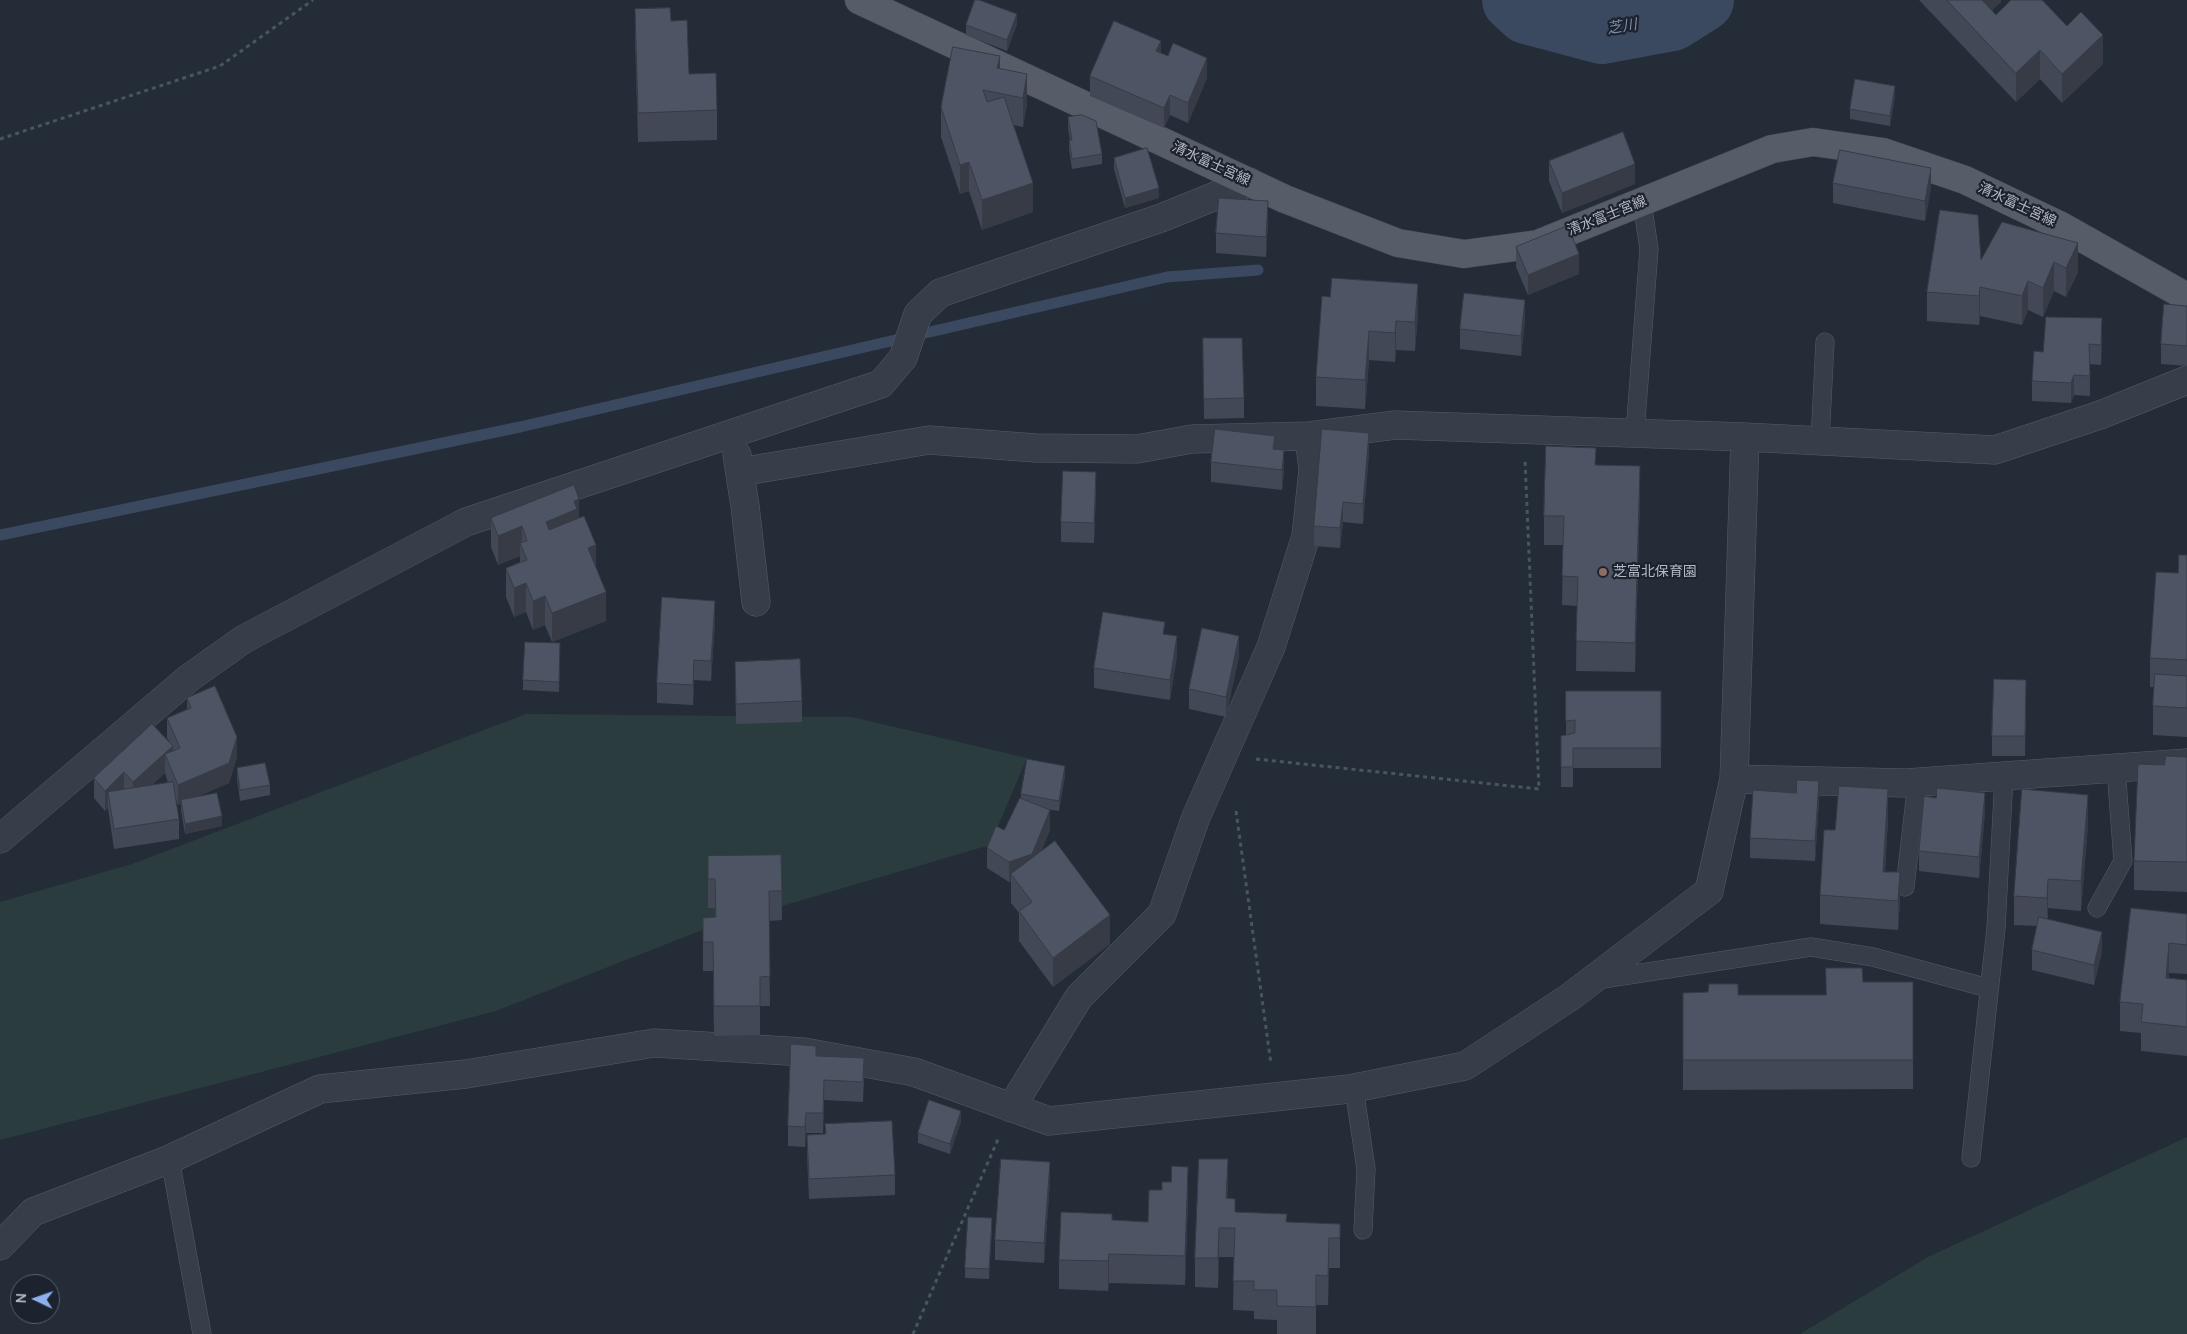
<!DOCTYPE html>
<meta charset="utf-8">
<style>
body{margin:0}
#map{position:relative;width:2187px;height:1334px;overflow:hidden;background:#242c38;font-family:Manrope,sans-serif}
canvas{display:block}
.north{position:absolute;left:10px;top:1274px;width:50px;height:50px;box-sizing:border-box;background:#1d232e;border:1px solid #595f6a;border-radius:50%;rotate:273deg;font-size:14px;font-weight:700;line-height:20px;text-align:center;color:#b3b9c5}
.north::after{content:'';display:block;margin:auto;width:18px;height:22px;background:#8eaeee;clip-path:polygon(50% 0,100% 100%,50% 72%,0 100%)}
</style>
<div id="map">
<canvas width="2187" height="1334"></canvas>
<div class="north">N</div>
</div>
<script>
const c = document.querySelector('canvas').getContext('2d');
c.lineJoin = 'round';
function fill(path, color) { c.fillStyle = color; c.fill(path, 'evenodd'); }
function stroke(path, color, width, dash) { c.strokeStyle = color; c.lineWidth = width; c.lineCap = dash ? 'butt' : 'round'; c.setLineDash(dash || []); c.stroke(path); }
function drawText(font, color, halo, rows, align = 'center') {
  c.font = font + ' Manrope,"Noto Sans JP",sans-serif'; c.lineWidth = 4.5; c.setLineDash([]); c.textBaseline = 'middle'; c.strokeStyle = halo; c.fillStyle = color; for (const [text, x, y, turn = 0] of rows) {
    c.save(); c.translate(x, y); c.rotate((+turn || 0) * Math.PI / 180); c.textAlign = isNaN(turn) ? turn : align; if (halo) c.strokeText(text, 0, 0); c.fillText(text, 0, 0); c.restore();
  }
}
const green = new Path2D(`
 M526,714l326,3 175,41 -37,87 -280,82 -214,84 -496,129v-238l132,-38z
 M2187,1137v197h-387l128,-77z`);
const stream = new Path2D(`
 M0,535l520,-108 647,-150 91,-7`);
const river = new Path2D(`
 M1514,0l13,12 75,20 70,-13 30,-19`);
const path = new Path2D(`
 M0,139l220,-73 93,-66
 M1256,759l283,30 -14,-329
 M1236,811l35,253
 M913,1334l86,-197`);
const lane = new Path2D(`
 M1635,433l14,-184 -7,-47
 M1820,441l5,-99
 M1905,887l12,-105
 M2097,908l26,-47 -7,-93
 M1596,980l215,-33 62,10 115,31
 M1354,1088l12,81 -3,61
 M1971,1158l25,-230 8,-152
 M170,1159l32,175`);
const street = new Path2D(`
 M737,455l8,51 11,96
 M740,472l189,-32 107,8 101,1 55,-10 117,-3 86,-11 350,12 250,13 105,-35 87,-35
 M1734,779l172,4 281,-20
 M0,839l189,-161 55,-39 222,-117 415,-138 22,-26 15,-44 22,-21 221,-75 89,-36
 M1011,1108l68,-111 83,-83 34,-97 75,-170 35,-111 7,-66 -4,-34
 M0,1246l33,-34 137,-53 150,-70 146,-15 188,-31 150,9 110,20 135,49 300,-32 116,-23 105,-69 139,-106 25,-112 11,-342`);
const primary = new Path2D(`
 M859,0l426,199 113,44 66,11 74,-10 234,-95 41,-7 70,10 82,28 96,46 126,71`);
const wall = new Path2D(`
 M1919,0h82v2l-9,8 4,5 107,49 -41,39 -22,-24 -24,23z
 M635,9l36,12 18,53 28,36v30l-79,2 -3,-104z
 M1017,24l-10,27 -41,-16v-10z
 M1161,53l46,25 -19,45 -18,-8 -6,13 -74,-32v-20z
 M1000,69l27,35 -4,23 -10,-2 20,87 -51,18 -13,-39 -9,3 -19,-57v-30z
 M1895,96l-5,30 -40,-7v-10z
 M1068,117l34,37v10l-30,5 -3,-19v-10h1l-2,-12z
 M1114,158l45,40 -34,10 -11,-39z
 M1549,161l86,23 -73,29 -13,-32z
 M1833,183l98,5 -6,33 -92,-18z
 M1268,221l-2,36 -50,-4v-20z
 M2002,222l76,50 -12,25 -12,-6 -11,26 -15,-7 -6,15 -42,-9 -1,9 -52,-4v-29l54,-32z
 M1516,247l63,27 -51,21 -12,-28z
 M1322,296l96,18 -3,37 -19,-1 -1,12 -26,-2 -4,49 -49,-3v-29z
 M2187,306v60l-26,-2v-20z
 M1525,320l-4,36 -61,-7v-20z
 M1203,338l41,60v20l-40,1z
 M2102,338l-1,27 -11,-1v32l-16,-1 -3,8 -39,-2v-20l11,-29z
 M1275,449l9,21 -2,20 -71,-8v-20z
 M1369,453l-6,71 -20,-2 -3,26 -26,-2v-20z
 M1596,465l44,30 -5,177 -59,-1 1,-65 -15,-1 1,-60h-19v-29z
 M1096,492l-2,51 -33,-1v-20z
 M491,518h88l17,49 10,54 -54,21 -7,-17 -12,5 -7,-18 -12,5 -8,-20v-29l14,-6v-6l-22,9 -7,-18z
 M2187,555v182l-34,-2v-29l1,-19h-4v-29l28,-85z
 M715,621l-4,60 -17,-1 -1,25 -36,-2v-20z
 M560,653l-1,39 -36,-2v-10z
 M1177,656l-7,44 -76,-12v-20z
 M1239,656l-13,61 -37,-8v-20z
 M735,662l67,39v21l-66,2z
 M1566,691h95v77h-88v19h-12v-51l5,-1z
 M187,698l50,59 -8,26 -33,14 26,29 -37,8 -4,-23v-7l-3,1 -2,-6 3,20v20l-65,10 -6,-41 -3,3 -11,-13v-20l75,-37 -2,-3v-20l20,-9zM165,773l3,10 -16,2z
 M2026,700l-1,56h-33v-20z
 M2187,757v135l-53,-2v-29l30,-96z
 M237,768l33,17v10l-30,6 -3,-23z
 M1065,776l-6,35 -13,-2 4,21 -9,22 69,92 -57,43 -34,-46v-28l-8,-10v-21h-2l-22,-14v-20l17,-18 17,-31v-5z
 M1796,793l23,8 -4,60 -65,-3v-20z
 M1936,798l49,15 -6,65 -60,-7v-20z
 M1888,819l-3,53 15,30 -2,28 -78,-6v-29l15,-65z
 M2088,824l-7,87 -33,-3v11l54,33 -8,33 -62,-15v-20l5,-24 -23,-1v-29z
 M781,855l1,65 -13,1 1,85h-10v29l-46,1 -1,-65h-10v-53l12,-1v-9h-7v-52z
 M2187,914v60l-18,-1v5l18,2v76l-46,-5v-18l-21,-2v-29z
 M1863,982h50v107l-230,1v-97l55,2h88z
 M816,1056l48,22 -1,24 -39,-2 -1,33h-17l-1,14 -17,-1v-20z
 M961,1121l-11,33 -32,-11v-10z
 M825,1124l70,51v20l-86,4 -2,-44v-20l18,-1z
 M1050,1182l-6,81 -49,-3v-20z
 M1228,1188l-1,10 8,14 52,10 53,2v44h-11l-1,37h-12v29h-39v-14l-23,-1v-8l-21,-1 1,-53h-15l-1,31 -23,-1v-29z
 M1188,1196l-3,89 -76,-2 -1,8 -49,-2v-29l53,-40 36,2z
 M992,1228l-3,51 -24,-1v-10z`);
const shadedWall = new Path2D(`
 M1977,0h24v2l-24,22z
 M1017,14v10l-10,27v-11z
 M2103,35v29l-41,39v-29z
 M1161,41v20l-5,-10z
 M2040,50v29l-24,23v-29z
 M1000,56v29l-3,-17z
 M1207,58v20l-19,45v-20z
 M1027,74v30l-4,23v-29z
 M1895,86v10l-5,30v-10z
 M1170,95v20l-6,13v-20z
 M969,162v29l-9,3v-29z
 M1635,164v20l-73,29v-20z
 M1931,168v20l-6,33v-20z
 M1033,183v29l-51,18v-30z
 M1159,188v10l-34,10v-10z
 M1268,201v20l-2,36v-20z
 M2078,243v29l-12,25v-29z
 M1579,254v20l-51,21v-20z
 M2054,262v29l-11,26v-29z
 M2028,281v29l-6,15v-29z
 M1418,284v30l-3,37v-29z
 M1980,287v29l-1,9v-29z
 M1525,300v20l-4,36v-20z
 M2102,318v20l-1,27v-20z
 M1396,321v29l-1,12v-29z
 M1369,331v29l-4,49v-29z
 M2074,375v20l-3,8v-20z
 M1369,433v20l-6,71v-20z
 M1284,450v20l-2,20v-20z
 M1640,466v29l-5,177v-29z
 M1096,472v20l-2,51v-20z
 M579,499v30l-33,23v-30l28,-21z
 M1343,502v20l-3,26v-20z
 M522,526v21l-2,-4v13l-22,9v-29z
 M596,545v29l-8,-26z
 M526,583v29l-12,5v-29z
 M606,592v29l-54,21v-29z
 M545,596v29l-12,5v-29z
 M715,601v20l-4,60v-20z
 M1177,636v20l-7,44v-20z
 M1239,636v20l-13,61v-20z
 M694,660v20l-1,25v-20z
 M237,737v20l-8,26 -48,21v-4v4l-3,1v-20z
 M173,746v20l-8,-12v19l-32,29v-20z
 M1065,766v10l-6,35v-10z
 M124,772v21l-16,-1v16l-3,3v-20z
 M1819,781v20l-4,60v-20z
 M1888,789v30l-5,82v-29z
 M1985,793v20l-6,65v-21z
 M2088,795v29l-7,87v-30z
 M1050,810v20l-18,44h-21v8h-2v-20z
 M222,816v10l-37,8v-10z
 M1900,872v30l-2,28v-29z
 M2048,879v29l-1,19v-29z
 M1110,915v29l-57,43v-29z
 M2102,932v20l-8,33v-20z
 M2169,943v30l-3,34v-29z
 M824,1080v20l-1,33v-20z
 M961,1111v10l-11,33v-10z
 M806,1113v20l-1,14v-20z
 M1228,1159v29l-2,40v-30z
 M1050,1162v20l-6,81v-20z
 M1188,1167v29l-3,89v-29z
 M992,1218v10l-3,51v-10z
 M1219,1228v29l-1,31v-30z
 M1329,1238v30l-1,37v-29z
 M1109,1254v29l-1,8v-30z`);
const building = new Path2D(`
 M975,0h4l38,14 -10,26 -41,-15z
 M1947,0h35l14,15 15,-15h31l25,26 14,-14 22,23 -41,39 -22,-24 -24,23z
 M670,8l1,13 16,-1 2,54 27,-1 1,37 -79,3 -3,-104z
 M1114,21l47,20 -5,10 12,5 5,-13 34,15 -19,45 -18,-8 -6,13 -74,-32z
 M953,47l47,9 -3,12 30,6 -4,24 -40,-8 4,12 17,-5 29,86 -51,17 -13,-38 -9,3 -19,-58z
 M1855,79l40,7 -5,30 -40,-7z
 M1082,115l14,6 6,33 -30,5 -3,-19h3l-4,-23z
 M1623,132l12,32 -73,29 -13,-32z
 M1147,148l12,40 -34,10 -11,-40z
 M1840,150l91,18 -6,33 -92,-18z
 M1219,198l49,3 -2,36 -50,-4z
 M1940,210l38,5 3,45 21,-38 76,21 -12,25 -12,-6 -11,26 -15,-7 -6,15 -42,-9 -1,9 -52,-4z
 M1568,226l11,28 -51,21 -12,-28z
 M1332,278l86,6 -3,38 -19,-1 -1,12 -26,-2 -4,49 -49,-3 6,-81 8,1z
 M1464,293l61,7 -4,36 -61,-7z
 M2164,304l23,2v40l-26,-2z
 M2046,317l56,1 -1,27 -12,-1 1,32 -16,-1 -3,8 -39,-2 2,-30 9,1z
 M1203,338h39l2,60 -40,1z
 M1215,429l60,7 -2,13 11,1 -2,20 -71,-8z
 M1322,429l47,4 -6,71 -20,-2 -3,26 -26,-2z
 M1546,446l50,2 -1,17 45,1 -5,177 -59,-2 2,-64 -16,-1 2,-60h-20z
 M1063,471l33,1 -2,51 -33,-1z
 M574,485l5,14 -5,2 3,8 -31,13 3,8 35,-14 12,29 -8,3 18,44 -54,21 -7,-17 -12,5 -7,-18 -12,5 -8,-20 21,-8 -7,-17 7,-2 -5,-15 -24,10 -7,-18z
 M2179,555h8v105l-37,-2 6,-86 22,1z
 M662,597l53,4 -4,60 -17,-1 -1,25 -36,-2z
 M1103,612l62,10 -2,12 14,2 -7,44 -76,-12z
 M1202,628l37,8 -13,61 -37,-8z
 M525,642l35,1 -1,39 -36,-2z
 M800,659l2,42 -66,3 -1,-42z
 M2155,674l32,2v32l-34,-2z
 M1994,679l32,1 -1,56h-33z
 M215,686l22,51 -8,26 -51,22 -13,-31 15,-6 -13,-30 24,-10 -4,-10z
 M1566,691h95v57h-88v19h-12v-31l14,-3v-13l-9,1z
 M152,724l21,22 -40,36 -9,-10 -19,19 -11,-13z
 M2166,756l21,1v105l-53,-1 4,-97 26,1z
 M1027,759l38,7 -6,35 -38,-7z
 M265,763l5,22 -30,5 -3,-22z
 M1797,780l22,1 -4,60 -65,-3 3,-48 43,3z
 M173,782l6,37 -65,10 -6,-37z
 M1839,786l49,3 -5,83h17l-2,29 -78,-6 4,-65h11z
 M1937,788l48,5 -6,64 -60,-6 5,-55 12,2z
 M2022,789l66,6 -7,86 -33,-2 -1,19 -33,-2z
 M217,793l5,23 -37,8 -4,-24z
 M1020,798l30,12 -18,44 -23,8 -22,-14 9,-22 8,4z
 M1055,841l55,74 -57,43 -34,-47 13,-9 -21,-28z
 M781,855l1,36h-13l1,85 -10,1v29h-46l-1,-64h-10v-24l13,-1 -1,-38h-7v-23z
 M2131,908l56,6v31l-18,-2 -3,35 21,2v47l-46,-5 2,-18 -23,-2z
 M2039,917l63,15 -8,33 -62,-15z
 M1826,968h36l1,14h50v78h-230v-67l25,-1 1,-8h29v11h88z
 M791,1044l25,2v10l48,2 -1,24 -39,-2 -1,33h-17l-1,14 -17,-1z
 M929,1100l32,11 -11,33 -32,-11z
 M892,1121l3,54 -86,4 -2,-44 19,-1 -1,-10z
 M1001,1159l49,3 -6,81 -49,-3z
 M1199,1159h29l-2,39 9,1v13l52,2 -1,8 54,2v14h-11l-1,38 -12,-1v32l-39,-1v-16h-23v-9h-21l2,-53h-16l-1,30h-23z
 M1172,1166l16,1 -3,89 -76,-2 -1,7 -49,-1 2,-48 51,2v6l36,2 1,-32h13v-8h9z
 M968,1217l24,1 -3,51 -24,-1z`);
const markers = [
 [1603,572,5,"#8d6e63"]
];
const streetNames = [
 ["清水富士宮線",1211,164,25],
 ["清水富士宮線",2017,205,25],
 ["清水富士宮線",1607,216,-22]
];
const poiNames = [
 ["芝富北保育園",1613,572]
];
const waterNames = [
 ["芝川",1622,27,-9]
];
fill(green, '#2a3c3e');
stroke(stream, '#3b4960', 11);
stroke(river, '#3b4960', 64);
stroke(lane, '#565c67', 19);
stroke(street, '#565c67', 29);
stroke(primary, '#414752', 29);
stroke(path, '#48575b', 3, [4, 4]);
stroke(lane, '#373e49', 18);
stroke(street, '#373e49', 28);
stroke(primary, '#565d69', 28);
fill(wall, '#424856');
fill(shadedWall, '#363b46');
fill(building, '#4d5464');
stroke(building, '#363b46', 1);
for (const [x, y, r, color] of markers) { const dot = new Path2D(); dot.arc(x, y, r, 0, 2 * Math.PI); c.fillStyle = color; c.fill(dot); stroke(dot, '#1d232e', 2); }
drawText('14px', '#b3b9c5', '#1d232e', streetNames);
drawText('14px', '#b3b9c5', '#1d232e', poiNames, 'left');
drawText('italic 15px', '#7d8eaa', '#1d232e', waterNames);
</script>
